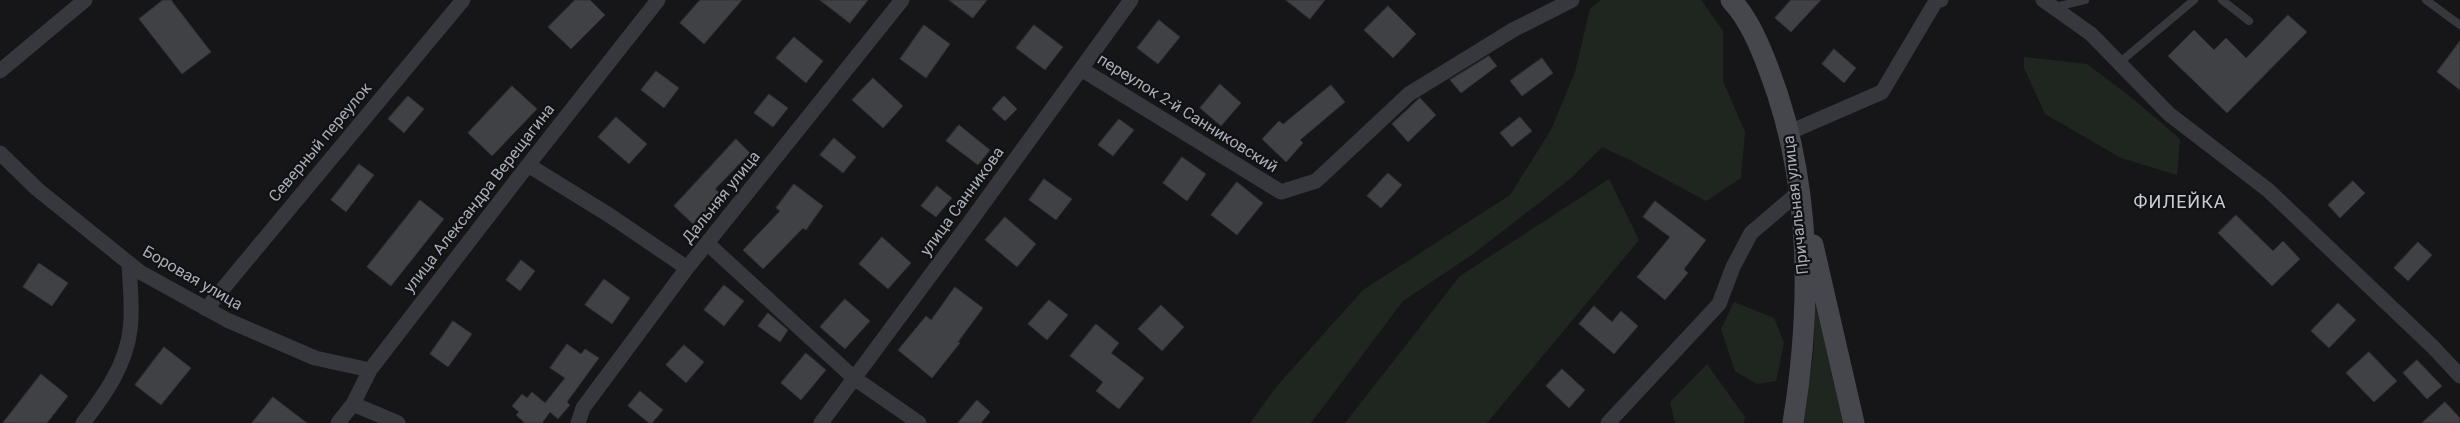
<!DOCTYPE html>
<meta charset="utf-8">
<style>
body{margin:0}
canvas{display:block;background:#161618}
</style>
<canvas width="2460" height="423"></canvas>
<script>
const c = document.querySelector('canvas').getContext('2d');
c.lineJoin = 'round';
function fill(path, color) { c.fillStyle = color; c.fill(path, 'evenodd'); }
function stroke(path, color, width, dash) { c.strokeStyle = color; c.lineWidth = width; c.lineCap = dash ? 'butt' : 'round'; c.setLineDash(dash || []); c.stroke(path); }
function drawText(font, color, halo, rows, align = 'center') {
  c.font = font + ' Roboto,sans-serif'; c.lineWidth = 4.5; c.setLineDash([]); c.textBaseline = 'middle'; c.strokeStyle = halo; c.fillStyle = color; for (const [text, x, y, turn = 0] of rows) {
    c.save(); c.translate(x, y); c.rotate((+turn || 0) * Math.PI / 180); c.textAlign = isNaN(turn) ? turn : align; if (halo) c.strokeText(text, 0, 0); c.fillText(text, 0, 0); c.restore();
  }
}
const green = new Path2D(`
 M1601,0h100l22,31v50l22,51 -4,46 -35,23 -74,-40 -30,-14 -32,32 -97,75 -70,47 -92,122h-61l27,-37 86,-96 147,-95 41,-65 24,-58 15,-63z
 M2024,57l63,7 45,34 48,41 -3,36 -56,-17 -76,-44 -21,-46z
 M1609,179l30,61 -152,183h-142l115,-147z
 M1815,284l30,139h-41l10,-75z
 M1734,302l40,16 10,25 -8,38 -19,3 -22,-13 -14,-42z
 M1707,364l38,53 -1,6h-69l-5,-21z`);
const building = new Path2D(`
 M163,0h8l40,52 -29,22 -43,-55z
 M575,0h15l15,15 -34,34 -23,-22z
 M700,0h42l-38,44 -24,-21z
 M820,0h48l-18,23z
 M949,0h38l-14,18z
 M1286,0h39l-15,19z
 M1791,0h30l-30,32 -16,-14z
 M1388,6l28,28 -23,24 -29,-28z
 M2288,15l19,17 -80,81 -59,-57 26,-26 20,20 12,-12 20,20z
 M1159,20l21,17 -22,27 -21,-16z
 M924,25l26,19 -24,34 -26,-19z
 M1034,25l29,22 -18,23 -29,-22z
 M794,37l29,24 -17,22 -30,-25z
 M2460,41v49l-23,-18z
 M1834,49l22,19 -12,15 -22,-19z
 M1489,56l8,10 -36,27 -11,-13z
 M1542,58l11,15 -31,23 -12,-15z
 M656,71l23,17 -15,20 -23,-18z
 M873,78l30,28 -20,22 -31,-28z
 M1220,84l21,19 -20,23 -21,-18z
 M1331,85l14,17 -45,38 3,3 -17,19 -24,-23 17,-18 4,3z
 M512,86l25,23 -45,47 -24,-23z
 M769,94l19,14 -15,19 -19,-14z
 M408,96l16,13 -20,24 -16,-14z
 M1004,96l13,13 -12,12 -13,-12z
 M1420,98l16,17 -28,27 -16,-18z
 M616,117l31,27 -18,20 -31,-27z
 M1520,117l12,14 -20,16 -12,-14z
 M1119,119l15,11 -21,26 -15,-11z
 M959,125l31,25 -12,15 -32,-24z
 M834,138l22,19 -13,16 -23,-18z
 M736,139l14,14 -35,36 6,5 -28,30 -19,-18z
 M1182,157l24,17 -19,27 -24,-18z
 M359,164l15,11 -28,37 -15,-12z
 M1388,173l14,12 -21,23 -14,-12z
 M1044,179l28,20 -16,21 -27,-20z
 M2353,181l12,12 -25,25 -12,-13z
 M1237,182l26,21 -26,32 -26,-20z
 M794,184l29,22 -17,24 -3,-2 -40,41 -20,-19 37,-39 -4,-3z
 M937,186l15,12 -16,19 -15,-11z
 M420,200l24,19 -53,67 -24,-19z
 M1655,201l51,39 -22,29 4,4 -23,27 -28,-23 33,-40 -27,-20z
 M2236,215l37,36 10,-10 17,18 -28,27 -54,-53z
 M1005,217l31,27 -19,23 -32,-27z
 M882,237l29,26 -23,26 -29,-25z
 M2418,242l14,13 -24,26 -14,-13z
 M521,260l14,11 -15,20 -14,-11z
 M39,263l29,20 -16,23 -29,-19z
 M604,279l26,19 -18,26 -27,-19z
 M724,285l20,16 -20,25 -20,-16z
 M955,287l28,21 -25,34 2,1 -28,35 -34,-28 28,-34 5,4z
 M845,299l25,22 -25,28 -25,-22z
 M1049,300l19,15 -21,25 -19,-16z
 M2338,303l18,17 -27,28 -18,-17z
 M1161,305l23,22 -22,24 -24,-22z
 M1594,306l18,16 9,-11 17,15 -24,28 -35,-30z
 M768,313l20,17 -8,12 -22,-16z
 M453,321l19,13 -24,33 -18,-13z
 M1096,324l23,19 -8,10 33,25 -25,31 -23,-18 7,-9 -33,-26z
 M567,344l14,10 4,-5 14,9 -32,44 3,3 -12,14 -8,-7 -8,11h-17l-9,-8 3,-3 -7,-6 10,-12 5,4 5,-6 13,11 20,-25 -15,-10z
 M684,345l20,17 -18,21 -20,-18z
 M164,347l27,21 -30,37 -26,-20z
 M2369,352l28,29 -23,21 -28,-29z
 M806,353l20,17 -25,30 -20,-17z
 M2417,360l25,26 -15,13 -24,-26z
 M1562,369l23,21 -16,18 -23,-22z
 M41,374l27,22 -21,27h-44z
 M640,391l23,19 -11,13h-3l-21,-17z
 M273,397l34,26h-55z
 M977,400l13,12 -9,11h-23z
 M2445,402l15,16v5h-38z`);
const lane = new Path2D(`
 M2222,0l27,21
 M2426,0l34,25
 M2055,7l30,-7
 M2119,63l75,-63`);
const street = new Path2D(`
 M2043,0l48,34 78,80 99,76 165,157 27,29
 M1081,69l200,123 35,-11 93,-87 104,-64 59,-30
 M0,71l85,-71
 M1790,132l92,-40 54,-91 5,-1
 M0,153l37,36 103,83 87,48 88,38 55,12
 M528,165l81,50 78,53
 M708,244l146,134 65,45
 M206,309l257,-309
 M353,404l45,19
 M83,423c21,-27 43,-58 47,-93 3,-21 0,-45 -1,-66
 M338,423l15,-19 17,-34 158,-205 130,-165
 M578,423l5,-15 104,-140 215,-268
 M821,423l146,-197 164,-226
 M1608,423l111,-119 14,-37 18,-34 48,-41`);
const secondary = new Path2D(`
 M1731,0c18,19 29,46 38,70 43,112 43,236 24,353
 M1813,245l41,178`);
const streetNames = [
 ["переулок 2-й Санниковский",1187,114,32],
 ["Северный переулок",321,143,-50],
 ["Дальняя улица",722,198,-51],
 ["улица Александра Верещагина",480,199,-52],
 ["улица Санникова",963,202,-54],
 ["Причальная улица",1797,205,-96],
 ["Боровая улица",192,279,30]
];
const neighbourhoodNames = [
 ["ФИЛЕЙКА",2180,203]
];
fill(green, '#1e261f');
fill(building, '#404145');
stroke(building, '#303034', 1);
stroke(lane, '#37383d', 8);
stroke(street, '#37383d', 15);
stroke(secondary, '#45474d', 21);
drawText('16px', '#a8adb8', '#111113', streetNames);
c.letterSpacing = '1px';
drawText('18px', '#c9ccd4', '#111113', neighbourhoodNames);
c.letterSpacing = '0px';
</script>
